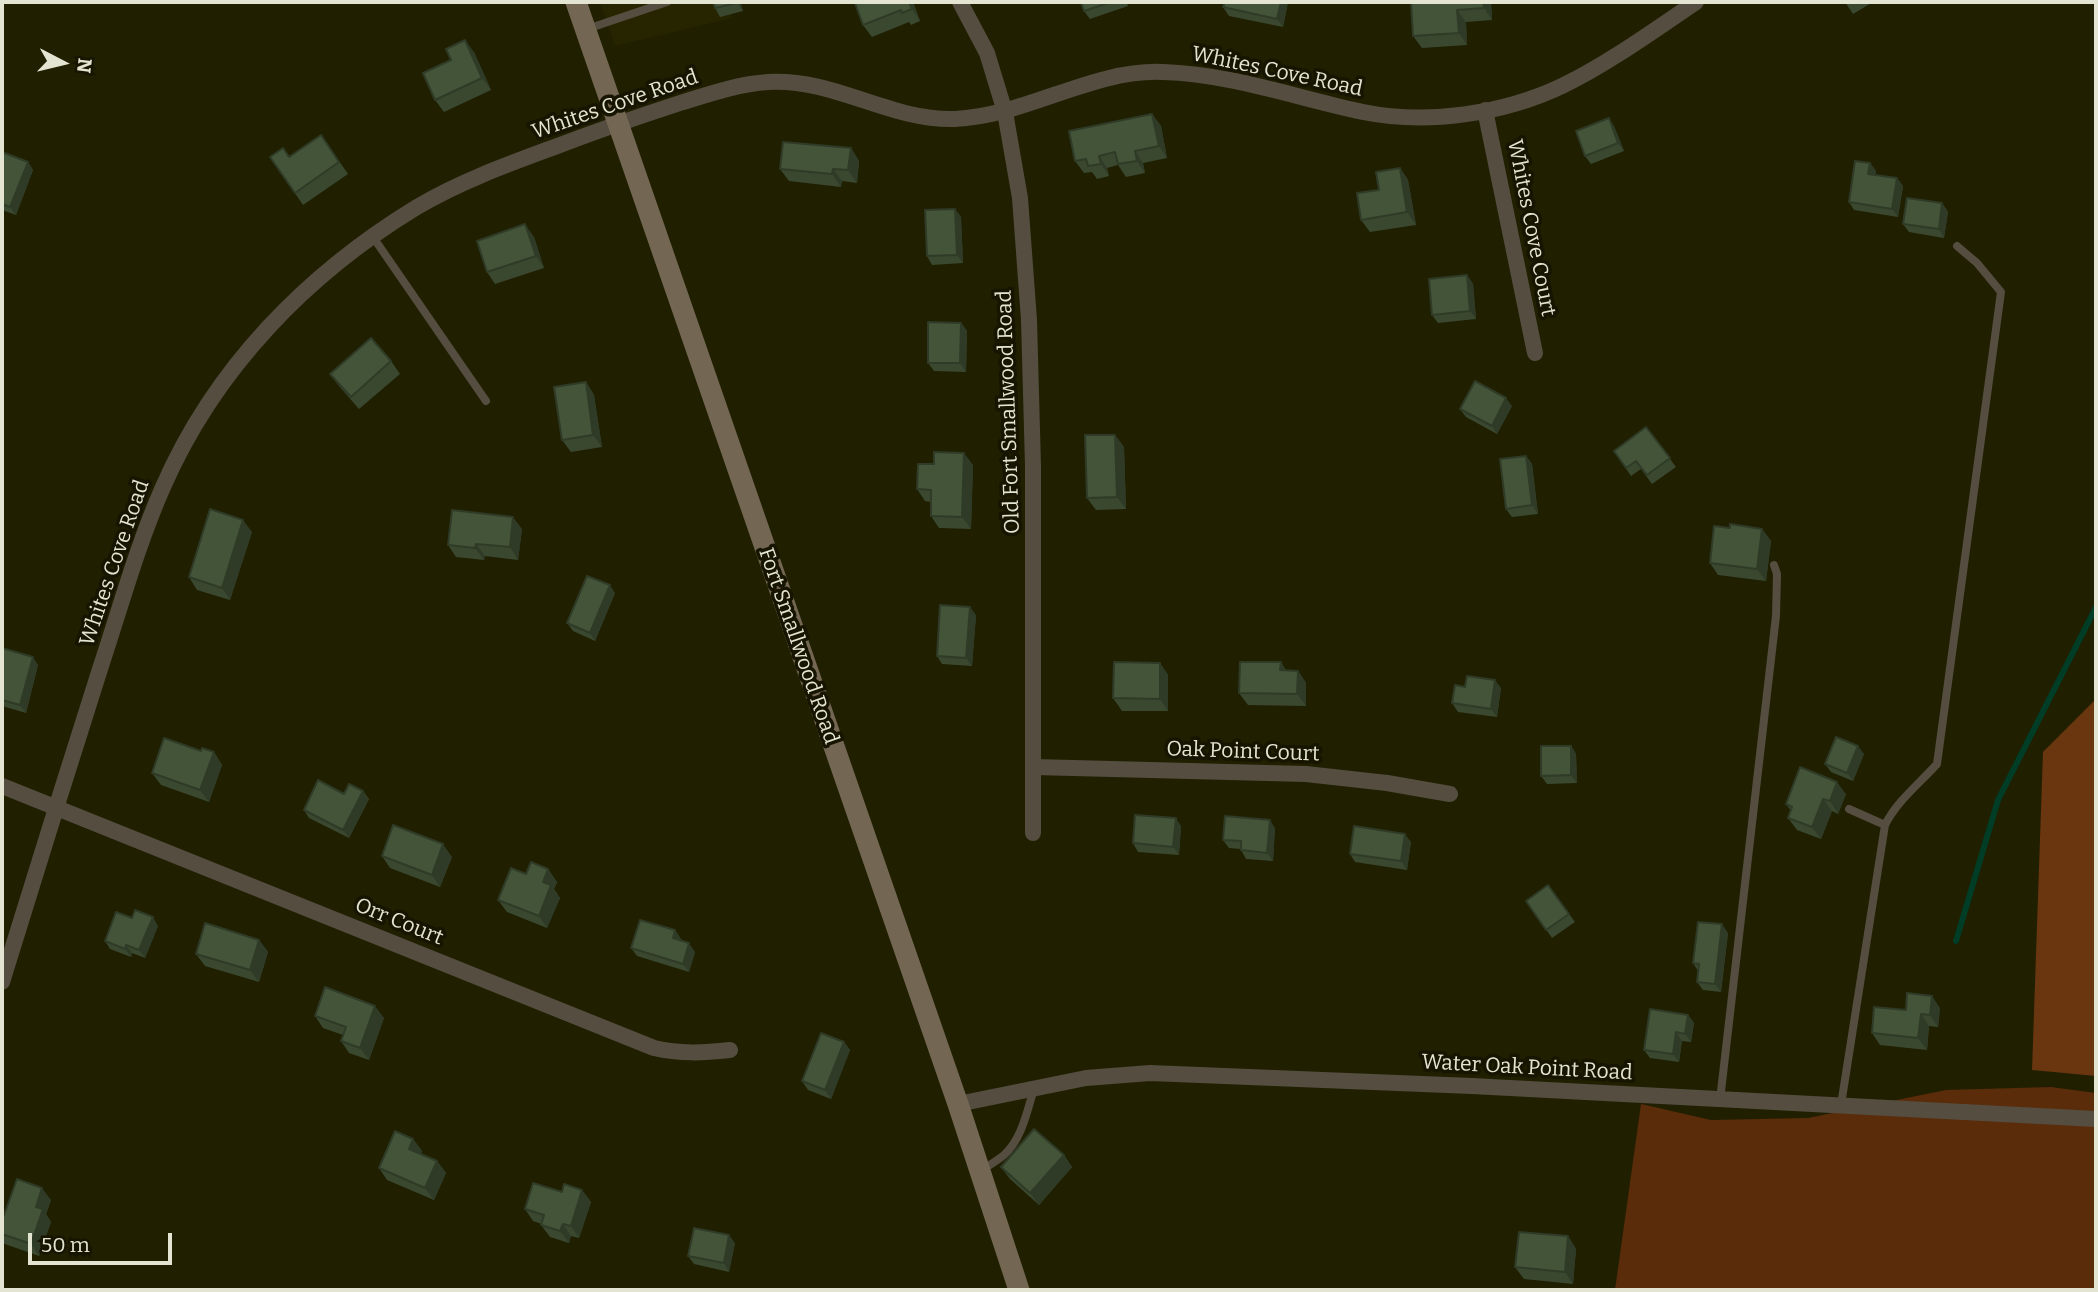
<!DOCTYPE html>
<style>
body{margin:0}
#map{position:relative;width:2098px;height:1292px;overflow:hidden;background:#201f00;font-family:Bitter,serif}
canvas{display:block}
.frame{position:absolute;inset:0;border:4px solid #e4e4d2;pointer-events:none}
.north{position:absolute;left:28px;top:28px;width:70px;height:70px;-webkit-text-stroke:5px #171500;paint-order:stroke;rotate:97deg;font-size:19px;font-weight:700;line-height:28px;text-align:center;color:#e4e4d2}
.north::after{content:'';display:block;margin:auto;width:24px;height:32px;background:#e4e4d2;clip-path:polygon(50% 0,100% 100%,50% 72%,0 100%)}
.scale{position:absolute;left:28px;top:1233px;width:144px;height:32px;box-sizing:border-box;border:4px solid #e4e4d2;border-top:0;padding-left:9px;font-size:21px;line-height:24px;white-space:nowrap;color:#e4e4d2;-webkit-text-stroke:5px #171500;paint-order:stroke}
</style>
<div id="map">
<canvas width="2098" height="1292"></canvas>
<div class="frame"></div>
<div class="north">N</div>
<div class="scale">50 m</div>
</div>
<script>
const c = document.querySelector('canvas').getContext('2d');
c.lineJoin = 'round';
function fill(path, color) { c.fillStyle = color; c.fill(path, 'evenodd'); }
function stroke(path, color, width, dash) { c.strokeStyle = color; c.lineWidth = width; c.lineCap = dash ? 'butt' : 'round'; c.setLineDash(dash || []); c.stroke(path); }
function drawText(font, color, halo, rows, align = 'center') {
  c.font = font + ' Bitter,serif'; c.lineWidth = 7; c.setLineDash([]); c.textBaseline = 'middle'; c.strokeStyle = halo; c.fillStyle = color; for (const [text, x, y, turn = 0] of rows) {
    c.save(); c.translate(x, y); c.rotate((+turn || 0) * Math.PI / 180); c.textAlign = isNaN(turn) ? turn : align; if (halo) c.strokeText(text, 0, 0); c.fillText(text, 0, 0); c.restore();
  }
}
const built = new Path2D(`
 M600,2h128l4,16 -117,28z`);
const green = new Path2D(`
 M2051,1087l45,6v197h-481l26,-186 70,16 97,-2 138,-28z`);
const forest = new Path2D(`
 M2096,699v377l-64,-6 11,-318z`);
const stream = new Path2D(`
 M1956,941l42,-141 98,-193`);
const lane = new Path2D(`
 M587,29l80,-27
 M373,237l113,164
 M1885,825c12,-24 34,-41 52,-61l64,-472 -24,-29 -20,-17
 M1720,1100l56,-484 1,-42 -3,-9
 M1841,1105l44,-280 -36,-16
 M980,1171c8,-5 17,-10 24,-16 18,-16 23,-44 30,-66`);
const street = new Path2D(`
 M960,2l27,51 18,59 15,86 9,122 4,146v367
 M1485,110l50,243
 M1034,767l272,7 81,9 63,11
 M2,786l652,262c26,6 49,5 76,2
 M2,982c32,-104 65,-209 98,-313 20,-60 37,-123 63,-182 52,-119 144,-213 254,-280 42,-25 89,-42 135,-59 42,-16 85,-31 128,-45 29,-9 58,-19 88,-21 67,-4 121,39 187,37 71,-3 137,-50 208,-47 68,2 134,26 200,40 64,13 140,2 199,-26 47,-23 91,-55 134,-84
 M958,1104l128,-26 64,-5 322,13 624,33`);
const secondary = new Path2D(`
 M576,2l382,1102 61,186`);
const wall = new Path2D(`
 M740,2l3,9 -23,6 -5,-9z
 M858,2h55l7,19 -9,4 -2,-3 -37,15 -9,-12z
 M1081,2h46l1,4 -38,13 -6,-8z
 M1225,2h63l-5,25 -54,-11 -6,-9z
 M1411,2h80l1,18 -26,2 1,23 -45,3 -9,-12z
 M1845,2h28l-20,12z
 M474,52l17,38 -47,22 -9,-12 16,-40z
 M1152,114l9,12 6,32 -24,5 2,10 -19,4 -8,-12 -11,3 2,8 -12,3 -5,-7 -8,1 -9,-12z
 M1614,126l10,25 -33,13 -6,-8z
 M321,135l27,39 -45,31 -33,-48h19z
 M851,148l8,13 -2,22 -15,-2 -1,6 -52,-6 -9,-12z
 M2,152l26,10 5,8 -17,45 -14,-5z
 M1870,163l6,8 -1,4 22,3 6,8 -5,31 -44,-7 -5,-8z
 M1400,168l8,12 8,45 -46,7 -9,-12 18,-30z
 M1942,203l6,9 -4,26 -35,-6 -6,-8z
 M955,209l6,8 2,46 -31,2 -5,-9z
 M534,237l10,31 -49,16 -8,-12z
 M1467,275l6,9 3,35 -38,4 -6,-8z
 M961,323l6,8 -1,41 -32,-1 -6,-8z
 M391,361l9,13 -41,35 -20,-23 -9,-12z
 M586,382l8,13 8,52 -31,5 -9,-12z
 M1512,406l-15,28 -31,-17 -6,-8z
 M1646,427l30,40 -24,17 -11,-15 -10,7 -17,-25z
 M1115,435l9,12 2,62 -30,1 -9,-12z
 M1526,456l6,8 6,50 -26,3 -6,-8z
 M934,464l39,1 -2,64 -32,-1 -8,-12v-14l-6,-1 -8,-12z
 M522,529l-4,31 -33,-4 -1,4 -28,-3 -8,-12z
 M1762,529l9,12 -5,40 -48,-6 -8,-12z
 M252,532l-22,68 -33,-10 -8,-13z
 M615,593l-20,48 -22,-10 -6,-8z
 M976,615l-4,51 -30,-2 -5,-8z
 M2,648l36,17 -12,48 -24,-7z
 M1281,662l5,9h12l8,12v23l-58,-1 -9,-12z
 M1160,663l8,12v36h-46l-9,-13z
 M1465,687l36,1 -4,29 -39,-5 -6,-9z
 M1571,746l5,8 1,29 -30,1 -6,-8z
 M201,751l13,1 8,13 -13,37 -48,-17 -9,-12z
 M1864,754l-11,27 -22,-9 -6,-8z
 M363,791l6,8 -20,39 -40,-20 -5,-8 40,-16z
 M1846,794l-8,20 -6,-3 -11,28 -24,-9 -9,-12 3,-7 -5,-7z
 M1181,826l-2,29 -41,-3 -5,-9z
 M1275,828l-2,33 -27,-2 -5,-9v-1l-12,-1 -6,-8z
 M1411,842l-4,28 -52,-8 -5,-8z
 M382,856l70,1 -12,30 -50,-19z
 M548,869l9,13 -3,7 6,9 -13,30 -40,-16 -9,-12 28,-26z
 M1548,885l27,37 -23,16 -26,-37z
 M132,918l26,8 -13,32 -13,-5 -1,4 -21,-8 -5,-8z
 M675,930l6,9 -1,2 15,11 -6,20 -52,-16 -6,-8z
 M1728,933l-7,59 -18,-2 -6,-8 1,-11 -5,-8z
 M259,940l9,12 -9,30 -54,-16 -9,-12z
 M1940,1008l-2,19 -9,-1 -2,24 -47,-5 -8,-12 34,-23z
 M1688,1015l6,8 -3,19 -9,-1 -3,21 -29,-4 -6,-8z
 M315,1016l69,2 -15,42 -20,-7 -8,-12 2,-6 -20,-7z
 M844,1042l6,8 -19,49 -23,-9 -6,-9z
 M413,1139l9,12 -1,3 16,7 9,12 -12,27 -47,-20 -8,-12z
 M1064,1155l8,12 -33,38 -29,-26 -9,-12z
 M582,1190l9,12 -12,36 -8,-2 -2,7 -19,-6 -9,-12 1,-1 -9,-3 -8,-12 37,-17z
 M51,1200l-5,14 5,8 -12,34 -37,-13v-29l2,1z
 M1568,1236l8,13 -3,35 -49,-5 -9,-12z
 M735,1243l-6,29 -35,-8 -6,-8z`);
const shadedWall = new Path2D(`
 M737,2h3l3,9 -6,-8z
 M909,2h4l7,19 -8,-12z
 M1281,2h7l-5,25 -6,-8z
 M1483,2h8l1,18 -8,-12z
 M1457,10l9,12 1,23 -8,-12z
 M465,40l9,12 17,38 -9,-12z
 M1152,114l9,12 6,32 -8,-12z
 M1609,118l5,8 10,25 -6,-8z
 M851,148l8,13 -2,22 -9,-13z
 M1135,151l8,12 2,10 -8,-12z
 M1099,156l8,12 2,8 -8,-12z
 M28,162l5,8 -17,45 -6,-8z
 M1870,163l6,8 -2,11 -6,-8z
 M1400,168l8,12 8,45 -9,-13z
 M833,169l9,12 -1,6 -9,-13z
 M1897,178l6,8 -5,31 -6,-8z
 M1942,203l6,9 -4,26 -5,-9z
 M955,209l6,8 2,46 -6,-8z
 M525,224l9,13 10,31 -8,-12z
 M1467,275l6,9 3,35 -6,-8z
 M961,323l6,8 -1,41 -6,-9z
 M586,382l8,13 8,52 -9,-12z
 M1506,398l6,8 -15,28 -5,-8z
 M1115,435l9,12 2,62 -9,-12z
 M964,453l9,12 -2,64 -9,-12z
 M1526,456l6,8 6,50 -6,-9z
 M513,517l9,12 -4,31 -8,-13z
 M243,520l9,12 -22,68 -8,-12z
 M1762,529l9,12 -5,40 -9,-12z
 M476,544l9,12 -1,4 -9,-12z
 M610,585l5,8 -20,48 -5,-8z
 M970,607l6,8 -4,51 -6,-8z
 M33,657l5,8 -12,48 -6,-8z
 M1281,662l8,13 -9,-5z
 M1160,663l8,12v36l-8,-12z
 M1298,671l8,12v23l-9,-12z
 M1495,680l6,8 -4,29 -6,-8z
 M1571,746l5,8 1,29 -6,-8z
 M1858,746l6,8 -11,27 -6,-8z
 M214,752l8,13 -13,37 -9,-12z
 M1837,782l9,12 -8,20 -8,-13z
 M363,791l6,8 -20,39 -6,-8z
 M1823,799l9,12 -11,28 -9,-12z
 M1176,818l5,8 -2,29 -6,-8z
 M1270,820l5,8 -2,33 -6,-8z
 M1405,834l6,8 -4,28 -6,-9z
 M443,844l9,13 -12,30 -8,-12z
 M548,869l9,13 -3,7 6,9 -13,30 -8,-12 4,-34z
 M153,917l5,9 -13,32 -6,-8z
 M1722,924l6,9 -7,59 -6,-8z
 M675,930l6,9 -2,7 -6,-8z
 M259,940l9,12 -9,30 -9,-12z
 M689,943l6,9 -6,20 -6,-8z
 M126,945l6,8 -1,4 -6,-8z
 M1932,996l8,12 -2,19 -8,-12z
 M375,1006l9,12 -15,42 -9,-12z
 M1921,1014l8,12 -2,24 -9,-12z
 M1688,1015l6,8 -3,19 -6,-8z
 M1676,1032l6,9 -3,21 -6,-8z
 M844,1042l6,8 -19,49 -6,-9z
 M413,1139l9,12 -4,10 -9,-12z
 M1064,1155l8,12 -33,38 -9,-12z
 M437,1161l9,12 -12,27 -9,-12z
 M42,1188l9,12 -5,14 5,8 -12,34 -8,-12 5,-37z
 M582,1190l9,12 -12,36 -8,-12z
 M563,1224l8,12 -2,7 -9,-12z
 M729,1235l6,8 -6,29 -5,-9z
 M1568,1236l8,13 -3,35 -8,-12z`);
const building = new Path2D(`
 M713,2h24v1l-22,5z
 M858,2h51l3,7 -10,4 -1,-3 -38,15 -8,-22z
 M1081,2h30l-27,9z
 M1225,2h56l-4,17 -54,-12z
 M1411,2h72l1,6 -27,2 2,23 -46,3z
 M465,40l17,38 -47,22 -12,-27 28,-13 -5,-11z
 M1152,114l7,32 -24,5 2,10 -19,3 -3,-12 -16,4 2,8 -13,2 -2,-7 -11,2 -6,-30z
 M1609,118l9,25 -33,13 -9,-25z
 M321,135l18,27 -44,31 -25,-36 13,-9 6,9z
 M783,142l68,6 -3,22 -15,-1 -1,5 -52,-5z
 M2,152l26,10 -18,45 -8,-3z
 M1855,161l15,2 -2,11 29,4 -5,31 -43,-7z
 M1400,168l7,44 -46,8 -4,-27 22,-3 -3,-18z
 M1907,198l35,5 -3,26 -36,-5z
 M955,209l2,46 -30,1 -2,-46z
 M525,224l11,32 -49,16 -10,-31z
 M1467,275l3,36 -38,4 -3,-36z
 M928,322l33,1 -1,40h-32z
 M371,338l20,23 -40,36 -21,-23z
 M1475,381l31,17 -14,28 -32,-17z
 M586,382l7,53 -31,5 -8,-53z
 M1646,427l24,31 -23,17 -11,-14 -10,7 -12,-17z
 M1085,435h30l2,62 -30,1z
 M934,452l30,1 -2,64 -31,-1v-26l-14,-1 1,-25h16z
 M1526,456l6,49 -26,4 -6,-50z
 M210,509l33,11 -21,68 -33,-11z
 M452,510l61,7 -3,30 -34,-3 -1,4 -27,-3z
 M1730,524l32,5 -5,40 -47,-6 4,-37 16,2z
 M587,576l23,9 -20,48 -23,-10z
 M940,605l30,2 -4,51 -29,-2z
 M2,648l31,9 -13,48 -18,-5z
 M1114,662l46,1v36l-47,-1z
 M1240,662h41l-1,8 18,1 -1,23 -58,-1z
 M1467,676l28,4 -4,29 -39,-6 3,-18 10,2z
 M1836,737l22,9 -11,27 -22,-9z
 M164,738l37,13 1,-3 12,4 -14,38 -48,-17z
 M1541,746h30v29l-30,1z
 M1800,767l37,15 -7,19 -7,-2 -11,28 -24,-9 4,-11 -6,-3z
 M318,780l26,14 5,-10 14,7 -20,39 -39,-20z
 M1135,815l41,3 -3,29 -40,-4z
 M1225,816l45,4 -3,33 -26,-3v-9l-18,-1z
 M393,825l50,19 -11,31 -50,-19z
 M1354,826l51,8 -4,27 -51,-7z
 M531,862l17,7 -5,13 8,3 -12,31 -41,-16 13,-32 15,6z
 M1548,885l21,29 -23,16 -20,-29z
 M135,910l18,7 -14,33 -13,-5 -1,4 -20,-8 11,-29 16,6z
 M640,920l35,10 -2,8 16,5 -6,21 -52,-16z
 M1698,922l24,2 -7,60 -18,-2 2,-18 -6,-1z
 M205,923l54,17 -9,30 -54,-16z
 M325,987l50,19 -15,42 -19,-7 5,-14 -31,-11z
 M1907,993l25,3 -2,19 -9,-1 -3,24 -46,-5 2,-26 32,3z
 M1650,1009l38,6 -3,19 -9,-2 -3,22 -29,-4z
 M821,1033l23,9 -19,48 -23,-9z
 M1034,1129l30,26 -34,38 -29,-26z
 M395,1131l18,8 -4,10 28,12 -12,27 -46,-20z
 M17,1179l25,9 -6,19 7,2 -12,35 -29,-10v-20l2,1z
 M533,1183l29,9 2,-8 18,6 -11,36 -8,-2 -3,7 -19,-6 3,-10 -19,-6z
 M694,1228l35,7 -5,28 -36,-7z
 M1519,1232l49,4 -3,36 -50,-5z`);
const streetNames = [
 ["Whites Cove Road",1277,72,12],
 ["Whites Cove Road",615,105,-19],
 ["Whites Cove Court",1531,228,79],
 ["Old Fort Smallwood Road",1009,412,-92],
 ["Whites Cove Road",115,563,-71],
 ["Fort Smallwood Road",798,646,71],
 ["Oak Point Court",1243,752,2],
 ["Orr Court",399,922,22],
 ["Water Oak Point Road",1527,1068,3]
];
fill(built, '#272500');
fill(green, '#5a2c0a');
fill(forest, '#6a3610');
stroke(stream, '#003d26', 6);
stroke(lane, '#544d40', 8);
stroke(street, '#544d40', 16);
stroke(secondary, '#736753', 21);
fill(wall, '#3a4830');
fill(shadedWall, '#2f3b27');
fill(building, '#435438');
stroke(building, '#2f3b27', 2);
drawText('21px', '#e4e4d2', '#171500', streetNames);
</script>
